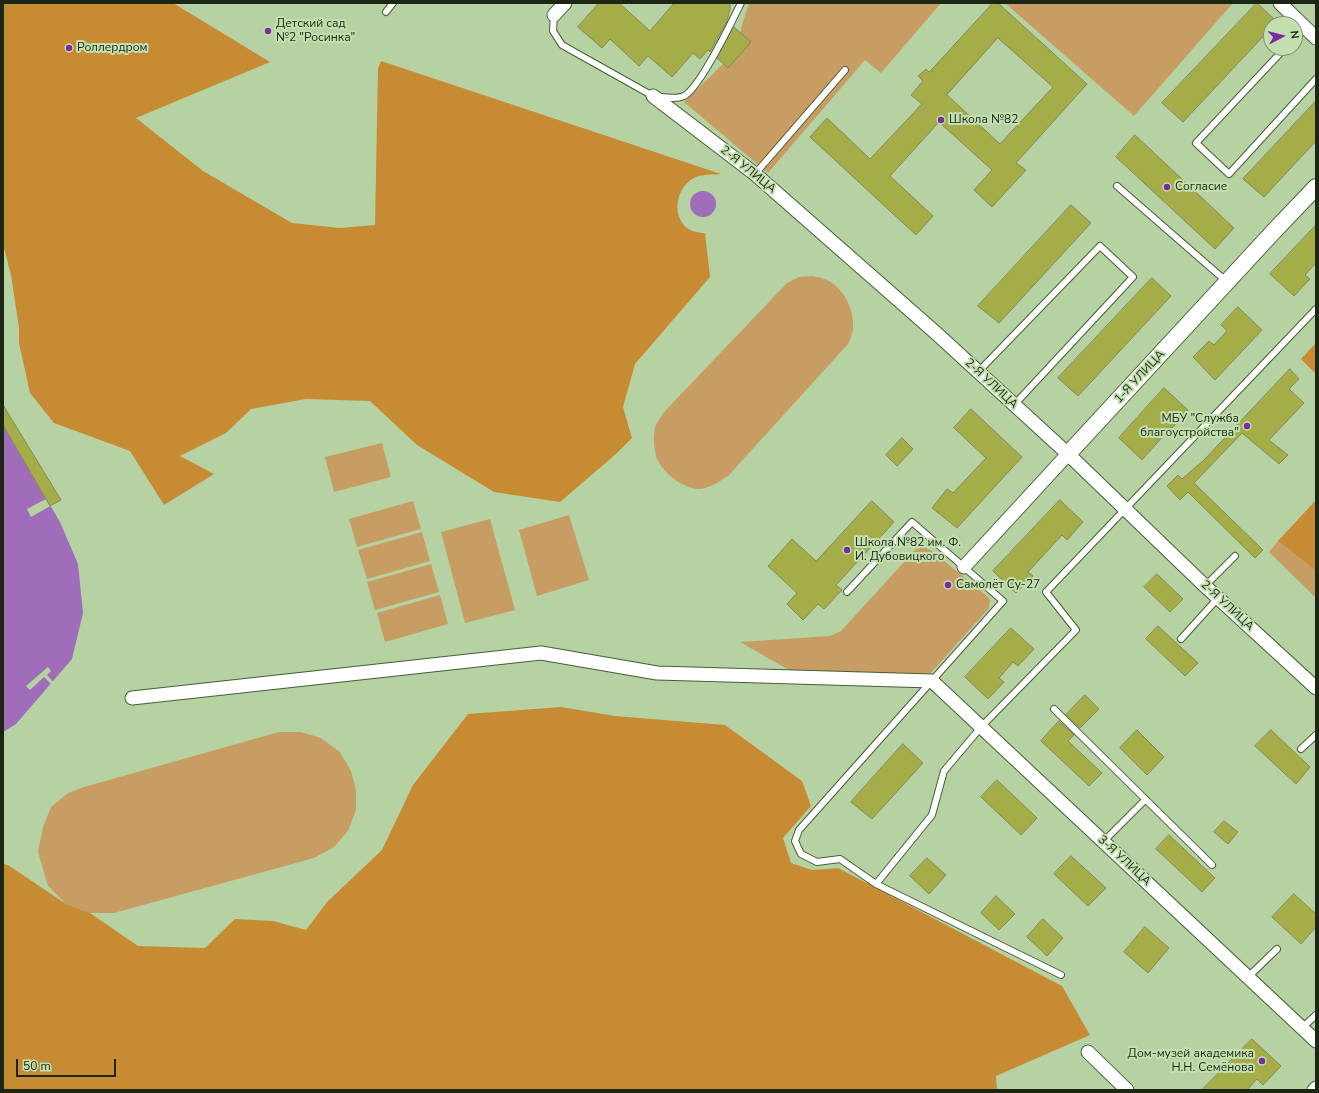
<!DOCTYPE html>
<meta charset="utf-8">
<style>
body{margin:0}
#map{position:relative;width:1319px;height:1093px;overflow:hidden;background:#b6d2a3;font-family:"Nunito Sans",sans-serif}
canvas{display:block}
.frame{position:absolute;inset:0;border:4px solid #1c2614;pointer-events:none}
.north{position:absolute;left:1263px;top:16px;width:40px;height:40px;box-sizing:border-box;background:#c3dfb0;border:1px solid #809572;border-radius:50%;rotate:83deg;font-size:11px;font-weight:700;line-height:16px;text-align:center;color:#1c2614}
.north::after{content:'';display:block;margin:auto;width:14px;height:18px;background:#7b2d9e;clip-path:polygon(50% 0,100% 100%,50% 72%,0 100%)}
.scale{position:absolute;left:16px;top:1059px;width:100px;height:18px;box-sizing:border-box;border:2px solid #1c2614;border-top:0;padding-left:5px;font-size:12px;line-height:14px;white-space:nowrap;color:#1c2614;-webkit-text-stroke:3px #c3dfb0;paint-order:stroke}
</style>
<div id="map">
<canvas width="1319" height="1093"></canvas>
<div class="frame"></div>
<div class="north">N</div>
<div class="scale">50 m</div>
</div>
<script>
const c = document.querySelector('canvas').getContext('2d');
c.lineJoin = 'round';
function fill(path, color) { c.fillStyle = color; c.fill(path, 'evenodd'); }
function stroke(path, color, width, dash) { c.strokeStyle = color; c.lineWidth = width; c.lineCap = dash ? 'butt' : 'round'; c.setLineDash(dash || []); c.stroke(path); }
function drawText(font, color, halo, rows, align = 'center') {
  c.font = font + ' "Nunito Sans",sans-serif'; c.lineWidth = 4; c.setLineDash([]); c.textBaseline = 'middle'; c.strokeStyle = halo; c.fillStyle = color; for (const [text, x, y, turn = 0] of rows) {
    c.save(); c.translate(x, y); c.rotate((+turn || 0) * Math.PI / 180); c.textAlign = isNaN(turn) ? turn : align; if (halo) c.strokeText(text, 0, 0); c.fillText(text, 0, 0); c.restore();
  }
}
const green = new Path2D(`
 M749,3h192l-60,70 -16,-13 -97,113 -84,-71 42,-41 15,-19v-14z
 M1005,3h228l-99,113z
 M812,276c4,1 8,1 12,3 19,6 31,31 29,51 -1,4 -3,10 -5,14l-119,131c-9,6 -17,12 -28,14 -17,1 -40,-17 -45,-33 -2,-9 -3,-19 -1,-28 1,-5 6,-11 9,-16l123,-129 12,-6z
 M382,443l9,34 -57,15 -9,-35z
 M413,501l8,28 -64,18 -8,-28z
 M569,515l20,65 -52,16 -18,-66z
 M490,519l25,91 -50,13 -24,-91z
 M422,532l8,29 -63,18 -9,-29z
 M1278,541l38,30v27l-47,-46z
 M924,547l8,4 55,45 3,4 -1,8 -59,66 -139,-3 -51,-29 90,-6 11,-5 75,-82z
 M431,564l8,28 -64,18 -8,-28z
 M440,595l8,29 -63,18 -8,-29z
 M279,732h22l20,6 19,14 11,19 5,19v20l-8,21 -14,16 -20,11 -200,55h-24l-24,-9 -18,-18 -10,-34 5,-25 8,-20 17,-14 16,-6z`);
const forest = new Path2D(`
 M3,3h170l97,59 -134,56 67,53 89,52 48,5 35,-3 3,-156 3,-8 340,113c-7,1 -18,0 -25,3 -18,8 -24,32 -13,47 5,7 15,9 22,9l5,44 -75,87 -12,43 9,31 -16,16 -56,48 -66,-10 -77,-47 -47,-44 -64,-2 -55,10 -25,24 -46,23 34,18 -50,31 -34,-54 -76,-28 -24,-30 -11,-50v-15l-8,-53 -8,-31z
 M1316,343v31l-15,-15z
 M1316,500v71l-38,-30z
 M561,707l54,9 110,9 77,56 9,25 -28,32 8,25 21,7 26,-2 224,118 28,49 -94,41 1,14h-994v-226l5,1 58,39 24,9 48,33 67,2 30,-29 38,2 33,9 21,-28 55,-52 31,-65 55,-71z`);
const water = new Path2D(`
 M690 204a13 13 0 1 1 26 0a13 13 0 1 1-26 0Z
 M3,425l57,97 18,42 5,49 -11,46 -56,65 -13,8z`);
const pier = new Path2D(`
 M3,423l49,82 -21,12 -4,-8 19,-10z
 M48,667l3,4 -4,4 7,8 -2,2 -8,-8 -14,13 -4,-4z`);
const building = new Path2D(`
 M599,3h20l31,28 24,-28h56v6l-3,12 -17,31 -2,-2 -8,9 -7,-6 -21,24 -24,-21 -9,10 -29,-27 -8,9 -24,-21z
 M993,3h5l89,81 -71,79 10,7 -34,37 -18,-17 18,-20 -53,-48 -49,54 43,40 -17,19 -106,-98 17,-19 43,41 52,-55 -11,-9 12,-14 -5,-5 8,-7 3,3zM998,38l55,49 -53,57 -53,-49z
 M1257,3l20,19 -2,2h-4v4l-88,94 -21,-19z
 M734,27l17,15 -23,26 -11,-10z
 M1316,101v40l-52,56 -21,-18z
 M1135,135l99,93 -19,21 -99,-92z
 M1071,205l20,18 -92,100 -21,-17z
 M1316,225v38l-11,12 5,4 -16,17 -24,-22z
 M1152,278l19,18 -93,100 -20,-18z
 M1238,307l24,23 -47,50 -22,-23 16,-16 5,4 13,-14 -6,-6z
 M1290,369l9,10 -10,10 15,14 -35,37 19,15 -9,9 -37,-31 -48,50 69,67 -8,8 -67,-66 -8,8 -13,-14 11,-11 4,4 22,-19z
 M1164,388l24,22 -16,18 -1,-1 -29,33 -23,-22z
 M3,405l58,95 -11,6 -47,-81z
 M971,409l51,48 -65,71 -25,-20 15,-19 6,4 33,-35 -32,-30z
 M902,438l11,11 -16,17 -11,-11z
 M1060,500l23,22 -16,18 -5,-5 -34,37 5,4 -17,17 -23,-22z
 M872,501l22,21 -58,63 6,5 -18,19 -6,-5 -15,16 -16,-16 10,-11 -29,-27 24,-27 24,22z
 M1157,574l26,25 -13,13 -26,-25z
 M1158,626l40,37 -13,13 -39,-37z
 M1011,628l23,21 -16,17 -5,-4 -14,16 5,4 -16,17 -23,-22z
 M1085,695l14,14 -19,19 -14,-13z
 M1059,721l15,14 -6,6 34,32 -13,13 -48,-45z
 M1137,730l27,27 -17,18 -27,-27z
 M1271,730l39,37 -14,17 -41,-38z
 M903,744l20,19 -51,56 -21,-17z
 M997,780l40,38 -16,17 -40,-38z
 M1224,821l14,11 -10,12 -14,-12z
 M1169,835l46,43 -13,14 -46,-43z
 M1071,856l35,32 -18,18 -34,-32z
 M927,858l19,17 -17,19 -19,-18z
 M1294,894l22,20v13l-15,17 -29,-27z
 M996,896l19,18 -16,16 -18,-17z
 M1043,919l20,19 -16,18 -20,-19z
 M1145,927l24,21 -21,25 -24,-21z
 M1252,1039l29,27 -18,19 -6,-6 -10,11h-45z`);
const service = new Path2D(`
 M386,12l7,-9
 M554,15l-1,16 9,14 91,51c10,1 22,4 31,0 16,-8 48,-75 57,-93
 M1295,37l10,-10
 M1285,48l-89,95 33,31 87,-95
 M755,174l90,-104
 M1117,186l109,95
 M978,372l122,-126 33,31 -119,128
 M1205,586l30,-30
 M847,592l65,-70 91,79 -204,229 -4,11 6,13 16,8 23,-3 36,25 185,91
 M1181,639l37,-41
 M1054,709l158,156
 M1301,749l15,-14
 M1104,841l41,-41
 M876,884l56,-69 12,-44 38,-45 94,-96 -30,-38 270,-283
 M1248,977l29,-28
 M1302,1028l14,-13`);
const minor = new Path2D(`
 M1280,3l36,35
 M554,15l11,-12
 M653,96l102,78 181,159 132,121 137,132 111,102
 M964,567l104,-113
 M132,698l409,-45 116,20 275,8 384,360
 M1088,1052l39,38
 M1314,1090l2,-2`);
const tertiary = new Path2D(`
 M1068,454l207,-224 41,-43`);
const markers = [
 [268,31,4,"#7b2d9e"],
 [69,48,4,"#7b2d9e"],
 [941,120,4,"#7b2d9e"],
 [1167,187,4,"#7b2d9e"],
 [1247,426,4,"#7b2d9e"],
 [847,550,4,"#7b2d9e"],
 [948,585,4,"#7b2d9e"],
 [1262,1061,4,"#7b2d9e"]
];
const poiNames = [
 ["Детский сад",276,24],
 ["№2 \"Росинка\"",276,38],
 ["Роллердром",77,48],
 ["Школа №82",949,120],
 ["Согласие",1175,187],
 ["МБУ \"Служба",1239,419,"right"],
 ["благоустройства\"",1239,433,"right"],
 ["Школа №82 им. Ф.",855,543],
 ["И. Дубовицкого",855,557],
 ["Самолёт Су-27",956,585],
 ["Дом-музей академика",1254,1054,"right"],
 ["Н.Н. Семёнова",1254,1068,"right"]
];
const streetNames = [
 ["2-Я УЛИЦА",748,170,39],
 ["1-Я УЛИЦА",1140,377,-47],
 ["2-Я УЛИЦА",991,384,43],
 ["2-Я УЛИЦА",1227,606,43],
 ["3-Я УЛИЦА",1124,861,43]
];
fill(green, '#c89d64');
fill(forest, '#c78b33');
fill(water, '#9f6dba');
fill(pier, '#b6d2a3');
fill(building, '#a5ad48');
stroke(building, '#848957', 1);
stroke(service, '#465e34', 8);
stroke(minor, '#465e34', 15);
stroke(tertiary, '#465e34', 18);
stroke(service, '#fff', 6);
stroke(minor, '#fff', 13);
stroke(tertiary, '#fff', 16);
for (const [x, y, r, color] of markers) { const dot = new Path2D(); dot.arc(x, y, r, 0, 2 * Math.PI); c.fillStyle = color; c.fill(dot); stroke(dot, '#c3dfb0', 1.5); }
drawText('12px', '#1c2614', '#c3dfb0', poiNames, 'left');
drawText('12px', '#1c2614', '#c3dfb0', streetNames);
</script>
